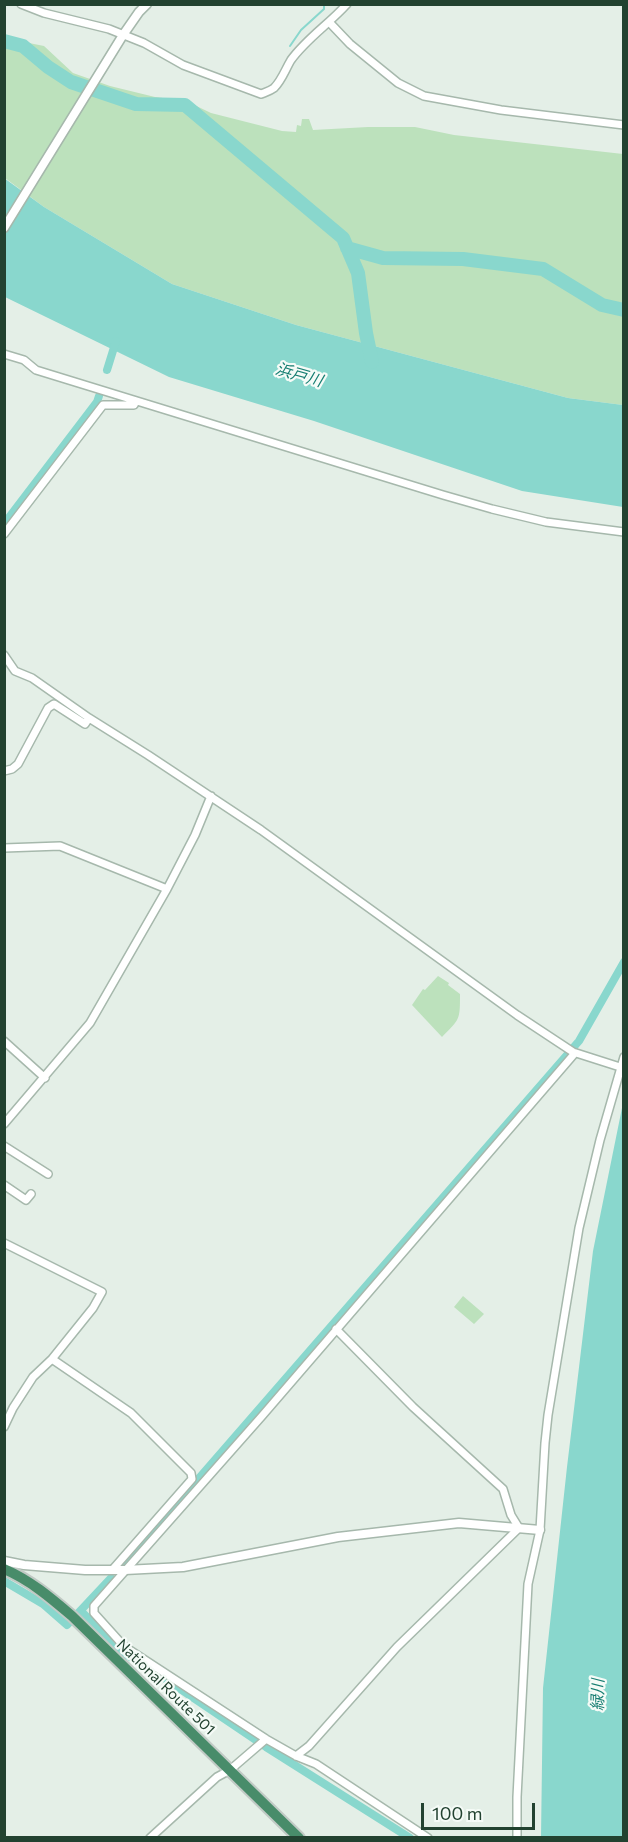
<!DOCTYPE html>
<meta charset="utf-8">
<style>
body{margin:0}
#map{position:relative;width:628px;height:1842px;overflow:hidden;background:#e4efe7;font-family:Commissioner,sans-serif}
canvas{display:block}
.frame{position:absolute;inset:0;border:6px solid #224230;pointer-events:none}
.scale{position:absolute;left:421px;top:1803px;width:114px;height:27px;box-sizing:border-box;border:3px solid #224230;border-top:0;padding-left:8px;font-size:18px;line-height:21px;white-space:nowrap;color:#224230;-webkit-text-stroke:4px #f5fbf7;paint-order:stroke}
</style>
<div id="map">
<canvas width="628" height="1842"></canvas>
<div class="frame"></div>
<div class="scale">100 m</div>
</div>
<script>
const c = document.querySelector('canvas').getContext('2d');
c.lineJoin = 'round';
function fill(path, color) { c.fillStyle = color; c.fill(path, 'evenodd'); }
function stroke(path, color, width, dash) { c.strokeStyle = color; c.lineWidth = width; c.lineCap = dash ? 'butt' : 'round'; c.setLineDash(dash || []); c.stroke(path); }
function drawText(font, color, halo, rows, align = 'center') {
  c.font = font + ' Commissioner,"Noto Sans JP",sans-serif'; c.lineWidth = 4.5; c.setLineDash([]); c.textBaseline = 'middle'; c.strokeStyle = halo; c.fillStyle = color; for (const [text, x, y, turn = 0] of rows) {
    c.save(); c.translate(x, y); c.rotate((+turn || 0) * Math.PI / 180); c.textAlign = isNaN(turn) ? turn : align; if (halo) c.strokeText(text, 0, 0); c.fillText(text, 0, 0); c.restore();
  }
}
const green = new Path2D(`
 M4,38l40,8 29,27 37,13 45,11 31,4 25,12 71,18 14,1 1,-7 4,1 1,-7h7l4,11 55,-3h47l39,8 169,19v251l-55,-7 -272,-73 -124,-41 -128,-77 -39,-29z
 M438,976l11,7 -1,2 12,9c0,26 0,25 -18,43l-30,-32 11,-16 2,1z
 M463,1296l21,18 -10,10 -20,-17z`);
const water = new Path2D(`
 M4,178l40,29 128,77 124,41 272,73 55,7v102l-101,-16 -208,-70 -145,-44 -164,-80z
 M623,1103v734h-82l2,-149 24,-221 26,-216z`);
const stream = new Path2D(`
 M290,46l11,-16 23,-21v-5`);
const canal = new Path2D(`
 M107,370l9,-29
 M4,524l93,-122 2,-6
 M126,1562l453,-521 45,-79
 M4,1581l39,23 24,21 44,-47
 M81,1611l42,42 23,13 120,81 144,91`);
const river = new Path2D(`
 M4,41l19,5 25,21 23,15 65,22 49,1 158,133 15,35 8,60 6,29
 M347,248l36,10 80,1 80,10 59,36 22,5`);
const minor = new Path2D(`
 M21,4l23,9 65,16 35,14 39,22 78,29c5,-2 9,-3 13,-6 8,-8 11,-18 17,-28 15,-21 38,-36 56,-56
 M330,23l20,21 48,39 26,13 77,14 123,15
 M4,354l20,6 12,10 407,125 49,14 54,13 78,10
 M4,534l99,-129h31l2,-4
 M4,655l11,16 17,7 57,40 59,37 113,75 256,185 56,37 47,15
 M4,771l8,-2 6,-5 30,-56 6,-4 31,20 4,-6
 M4,848l56,-2 107,43
 M4,1041l41,37
 M4,1124l86,-101 77,-134 28,-54 16,-39
 M4,1146l44,28
 M4,1185l22,15 5,-6
 M4,1243l98,49 -9,16 -41,51 -19,18 -20,31 -9,19
 M52,1359l79,54 60,60 1,6 -79,90
 M296,1756l13,-10 88,-99 122,-119 -8,-13 -8,-26 -90,-82 -77,-78
 M150,1838l67,-61 13,-7 36,-31
 M428,1838l-112,-74 -20,-8 -30,-17 -138,-90 -6,-5 -28,-31v-7l168,-190 313,-363
 M517,1838v-41l11,-213 12,-54 5,-87 3,-28 31,-187 21,-88 24,-83`);
const tertiary = new Path2D(`
 M4,228l119,-193 16,-23 8,-8
 M4,1561l20,4 61,5h40l58,-3 155,-30 121,-14 81,7`);
const trunk = new Path2D(`
 M4,1569c26,11 47,29 68,47l227,222`);
const streetNames = [
 ["National Route 501",166,1687,44]
];
const waterNames = [
 ["浜戸川",299,375,16],
 ["緑川",598,1695,-89]
];
fill(green, '#bce1bc');
fill(water, '#89d7cd');
stroke(stream, '#89d7cd', 2);
stroke(canal, '#89d7cd', 8);
stroke(river, '#89d7cd', 14);
stroke(minor, '#a6b8ac', 10);
stroke(tertiary, '#a6b8ac', 11);
stroke(trunk, '#c1cac5', 14);
stroke(minor, '#fff', 7);
stroke(tertiary, '#fff', 8);
stroke(trunk, '#488c6a', 10);
drawText('15px', '#224230', '#f5fbf7', streetNames);
drawText('italic 16px', '#167e72', '#f5fbf7', waterNames);
</script>
